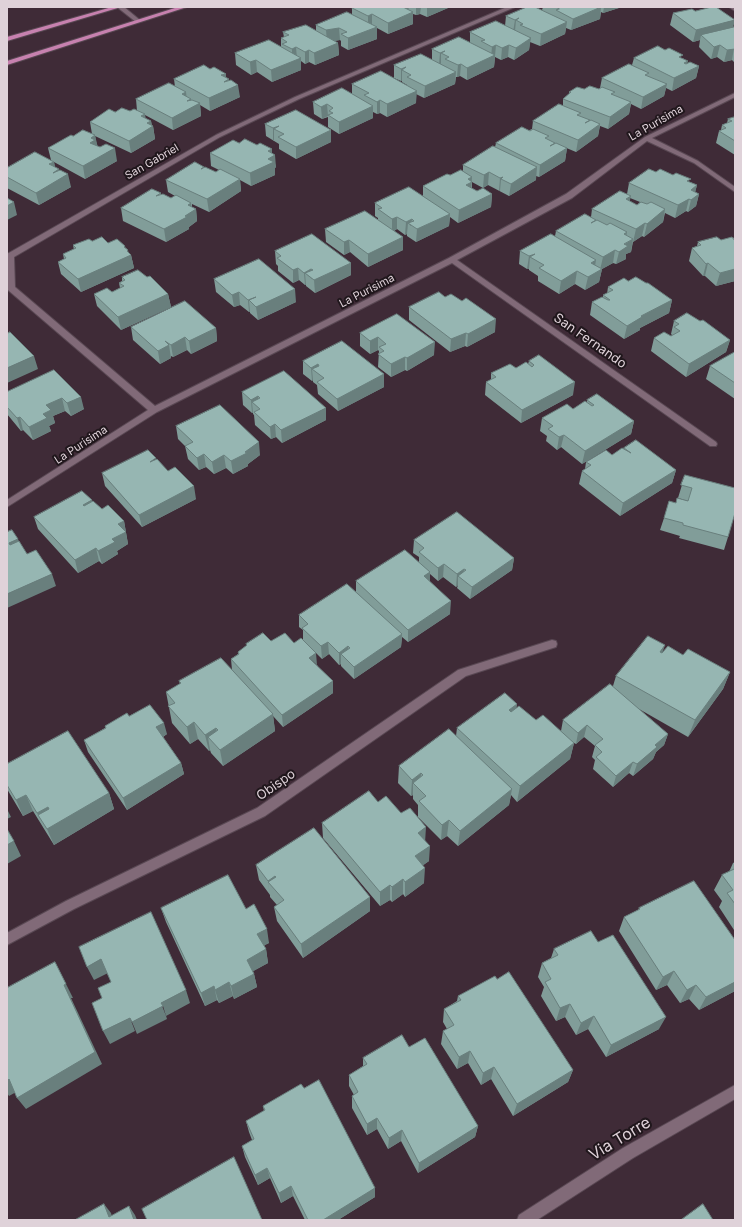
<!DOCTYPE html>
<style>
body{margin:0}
#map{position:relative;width:742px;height:1227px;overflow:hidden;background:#3f2b37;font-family:Inter,sans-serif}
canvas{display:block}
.frame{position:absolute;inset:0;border:8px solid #dfd2d9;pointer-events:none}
</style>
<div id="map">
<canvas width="742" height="1227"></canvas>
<div class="frame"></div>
</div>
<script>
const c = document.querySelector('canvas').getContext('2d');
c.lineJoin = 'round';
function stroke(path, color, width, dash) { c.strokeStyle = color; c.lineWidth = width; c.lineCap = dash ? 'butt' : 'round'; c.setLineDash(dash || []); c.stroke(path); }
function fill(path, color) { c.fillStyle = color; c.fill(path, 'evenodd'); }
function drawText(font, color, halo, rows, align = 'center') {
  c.font = font + ' Inter,sans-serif'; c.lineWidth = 4; c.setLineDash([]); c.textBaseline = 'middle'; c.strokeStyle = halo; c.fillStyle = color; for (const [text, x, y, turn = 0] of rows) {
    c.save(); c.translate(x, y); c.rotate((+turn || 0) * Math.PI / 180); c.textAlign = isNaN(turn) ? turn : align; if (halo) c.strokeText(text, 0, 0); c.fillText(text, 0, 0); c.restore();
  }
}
const minor = new Path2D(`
 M117,7h7l17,14 -5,1z
 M507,7h8l-216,92 -79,38 -206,120 1,30 140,119 294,-148 117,-64 79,-57 90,-44v4l-83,41 46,23 37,26v5l-41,-29 -47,-22 -75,57 -115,62 259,182 1,2 -1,2h-6l-258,-183 -295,149 -150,95v-7l141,-90 -140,-120 -1,-36 209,-119 79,-38z
 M729,7h6v4z
 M552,640l4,1 1,3 -1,3 -90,29 -201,140 -191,93 -67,36v-12l59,-32 191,-93 201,-138z
 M735,1085v14l-102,59 -96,62h-20l2,-5 104,-67z`);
const major = new Path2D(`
 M112,7h9l-114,34v-4z
 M178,7h9l-180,58v-4z`);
const wall = new Path2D(`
 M354,7h94v1l-21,9 -7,-3 -4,1 -3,-1v10l-25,10 -11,-6v11l-29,11 -7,-4v-5l-1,-1 -6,1 4,2 1,12 -24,10 -6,-3 -4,2 -4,-3v9l-29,12 -15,-10 -6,3 -15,-10 -1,-12 46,-6v-9l3,-1 -1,-5 33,-1v-6l36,-11v-6z
 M543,7h79l-19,6 -2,-1 -1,7 -29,11 -5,-2 -1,6 -25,12 -10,-4 -1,8 -15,10 -6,-3 -7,3 -6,-3 -1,10 -27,13 -7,-4 -3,1h-1l-1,7 -31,14 -8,-4v9l-29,14 -7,-4 -3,1 -4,-2v6l-34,16 -11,-7v-10l-6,2 -8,-5 -1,-12 39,-8v-10l55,1 -5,-3v-1h-1l-7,-3v-13l38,-6v-10l38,-6v-11l35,-6 1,-10 36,-6z
 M695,11l39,16h1v36l-3,-3 -8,2 -7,-5 -6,2 -12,-12 1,-7 -7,2 -23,-17 3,-12z
 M634,58h49l4,6 12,2 -3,12 -24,13 -6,-3 -2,8 -23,13 -10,-5 -2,10 -21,15 -8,-3 -2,10 -22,16 -12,-5 3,1 -2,13 -26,16 -3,-1v4l-27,16 -21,-11 -5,3 -11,-6v6l5,3 15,3 -1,13 -33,16 -8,-6 -1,9 -33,16 -9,-6v-2l-2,1 -8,-6 -3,2 9,6v13l-35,17 -18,-15 -6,3 -18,-13 -1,-13 53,-9v-2l-3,-2v-13l48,-7v-10l27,-11 13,-4v-6l32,-18 1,-4 36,-14 1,-8 30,-15v-7l6,-5v-2l15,-3h15l1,-1 2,-10 30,-13z
 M210,69l16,5v4l3,3 11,16 -30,14 -10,-6 1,11 -28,14 -28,-15v3l6,3 1,5h1l2,13 -24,14 -36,-17 2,10 20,15 -32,18 -31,-17 1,6 4,3 12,16 -32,18 -32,-17v-20l44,-8 -3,-12 25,-12 19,-2 -2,-12 25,-10 22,-1 -1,-12 39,-12 -1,-8z
 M735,117v38l-19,-12 3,-12 2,-1 1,-5 5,-2 1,-4z
 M265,124l66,6v12l-35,17 -17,-10v-5l-13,-8z
 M239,143l18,2 15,4v4l4,14 -1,1v7l-24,11 -11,-6 1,11 -32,21 -17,-8v3l4,2 1,12 -8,6v2l-23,13 -43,-21 -2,-13 40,-15v1l10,4 4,-2 -7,-4 -2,-12 38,-13v1l12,4 3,-2 -8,-4 -1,-13z
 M656,172l34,10 7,3 -2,7 4,2 -3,12 -8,6 -2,-1 -11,7 -10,-5 -2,9 -19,15 -2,-1 -9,6 -2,10 -5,2v5l-10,5 -3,-1 -11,6 -3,13 -14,8 -10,-6 -16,10 -21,-13v-5l-9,-6v-1h-2l-8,-5 1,-13 35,-15 1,-5 35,-14 1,-8 35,-15 2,-11zM630,198l10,4 -3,3 -7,-4z
 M735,237v44l-19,5 -11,-10h-2l-14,-15 3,-13 5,-2 1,-4 23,-2 12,-1v-1z
 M92,241l16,2 18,5 3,5 2,2 3,13 -53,24 -20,-18 -3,-12 6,-3 -1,-5 11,-4 -1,-5z
 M275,251l76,12v12l-36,18 -9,-7v-1h-1l-6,-5 -6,3 -15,-12v-5l-2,-2z
 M122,277h25l21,17 3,13 -50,23 -24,-24 -3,-12 18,-2 8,-4 -1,-5 3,-2z
 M214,279l82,23 -38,18 -8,-7v-1h-1l-9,-7 -6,2 -18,-15z
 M628,281l44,19 -3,13 -29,15v2l-16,9 -34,-24 2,-13 11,-5v-2l4,-1 1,-7z
 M445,297l50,35 -28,15 -2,-1 -15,6 -41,-32v-13z
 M397,314l37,41 -27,16 -2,-1 -14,7 -13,-10 1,-16 -1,-1 -8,4 -10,-8v-13z
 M674,321l56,19 -4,12 -40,25 -35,-26 3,-13 17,-2h1v-1l-1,-1z
 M131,327l85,1 1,13 -26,13 -4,-4 -14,7 -2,-1v2l-11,6 -27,-24z
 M735,352v47l-29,-20 4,-13z
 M303,361l81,13v13l-46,24 -20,-17 -1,-9 -4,-3v-2l-1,1 -9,-7z
 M529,361l44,34 -52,28 -36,-28 1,-13 5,-2v-7l25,-5 12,-4z
 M54,370l30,39 -13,7 -6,-5 -12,5 2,7 -6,3 2,5 -18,9 -10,-10 -2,1 -14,-17v-22z
 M284,371l42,49 -44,23 -6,-6 -5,2 -16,-14 -1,-10 -1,-1v-1h-1l-9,-8 -1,-13z
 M587,400l47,21 -3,13 -49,30 -21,-17 -4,3 -11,-9 1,-5 -7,-5 2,-13 31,-9 14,-7z
 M176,426l84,29 -12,9v2l-15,8 -7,-6 -12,6 -8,-7 -7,3 -11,-11 -3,-13 -7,-7z
 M624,448l52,22 -4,13 -52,33 -41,-32 3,-13 3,-2 1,-7 26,-7 11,-6z
 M156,460l40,39 -54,28 -37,-41 -3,-13z
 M685,475l43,62 -4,13 -45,-12 1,-2 -20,-6 4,-12 12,-15 12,-2 -10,-3z
 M92,501l10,8 22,12 4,23 -11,7 1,3 -16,10 -3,-3 -21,12 -40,-44 -4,-12z
 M414,540l100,18 -2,12 -42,29 -13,-11 1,-3 -2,2 -13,-10 -5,4 -8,-7v8l20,32 -42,28 -6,-5 -1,10 -47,32 -13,-13v-2l-2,1 -10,-11 -7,5 -19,-19v-10l-4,-3v-12l57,-23v-11l63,-19v-5l-6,-4z
 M271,641l46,24 16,28 -50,34 -10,-11 2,15 -52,35 -12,-13 -1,-3 -1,1 -11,-12 -8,5 -18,-21 -6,-31 14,-8 -1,-3 53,-11 -1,-11 7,-5v-2l9,-6 -1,-2z
 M663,652l20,3 47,17 -7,17 -35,48 -49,-28 29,25 -4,11 -8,7 -3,7 -20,17 -4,-3 -16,14 -20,-18 2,-9 -3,-3 3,-11 -11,-9 -8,7 -2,-1 -4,16 -53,43 -6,-7 -2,10 -51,41 -11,-10 -6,4 -23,-23 7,24 4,20 -6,4 1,18 -19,14 -2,-3 -11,8 -2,-2 -10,6 -57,-68 -1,-15 56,-21 23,11 17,4v-12l-5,-6v-4l-2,1 -13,-13 1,-17 57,-30 1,-8 60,-24 -1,4 20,12 25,11 2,-11 50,-34 3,-10z
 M129,716l38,18 -4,3 18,26 3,11 -57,36 -39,-58 -4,-12 21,-12v-2z
 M7,764l102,29 5,16 -60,36 -21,-34 -10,5 -16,-27z
 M735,862v67l-1,1 -15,-23 3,-6 -8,-11 8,-15 7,-3 4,-9z
 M256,865l114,32v14l-67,47 -26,-37 -3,-14 3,-2 -7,-8v-2l-11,-15z
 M161,908l85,1 23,34 -5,2 2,4 2,14 -15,8 1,3 3,13 -23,12 -1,-3 -14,7 -2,-3 -12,6 -39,-84z
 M639,908l96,83 -36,19 -10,-11 -9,4 -13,-18 -11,5 -37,-59 5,-14 14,-7z
 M598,942l61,87 -53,28 -18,-28 -12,6 -11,-18 -9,4 -15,-25 3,-9 -6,-10 4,-14 9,-5 3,-9z
 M497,979l76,91 -5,12 -55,34 -22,-37 -10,6 -13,-22 -11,6 -16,-25 2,-13 4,-2 -4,-7 1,-13 13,-8 1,-5z
 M409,1047l69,79 -3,11 -57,36 -17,-32 -13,8 -11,-20 -10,6 -15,-27v-12l2,-1 -5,-9v-11l14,-9v-8z
 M304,1088l71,109 -37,23h-33l-12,-24 -12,7 -11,-25 -12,7 -13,-28 -3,-11 10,-6 -3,-8 -3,-11 18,-10 -1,-5z`);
const shadedWall = new Path2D(`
 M404,7h5l-1,4 -4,2z
 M416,7h5l-1,7 -4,1z
 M427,7h21v1l-21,9z
 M601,7l-1,12 -29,11 2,-11z
 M604,7h18l-19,6z
 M413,12v12l-25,10v-11z
 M372,14v12l-4,2v-12z
 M519,18l-3,2 -1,11 -2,1 2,-12z
 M735,20l-3,12 -31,3 -1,5 -7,2 3,-12z
 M567,22l-2,12 -25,12 1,-12z
 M377,27v12l-29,11v-12z
 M339,28l1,12 -13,2 -1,-12z
 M531,38l-2,12 -15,10 2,-12z
 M338,43l1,12 -24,10 -1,-12z
 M496,45l-2,22 -27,13v-12l24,-11 1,-10z
 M509,45l-1,12 -7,3 1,-12z
 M720,45l-3,12 -6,2 3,-12z
 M296,47l1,12 -5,2v-12z
 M734,48l-2,12 -8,2 3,-12z
 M309,50v12l-4,2v-12z
 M445,51l-4,2v11l-2,1 1,-12z
 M301,58v12l-29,12 -1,-12z
 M256,60l1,12 -6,3 -1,-13z
 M688,61l-3,12 14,-7 -3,12 -24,13 2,-13 10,-15z
 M461,64l-1,12 -3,1 1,-12z
 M406,67l-4,3v11h-1v-12z
 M456,72l-1,12 -31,14 1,-12z
 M226,74v7l3,-2 1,10 8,-4 2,12 -30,14 -1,-13 12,-23z
 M667,84l-3,12 -23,13 2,-12z
 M417,91l-1,12 -29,14v-13z
 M186,92l1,9 4,-2 1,8 8,-4 1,13 -28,14 -1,-12 10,-24z
 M380,100v13l-3,1v-12z
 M631,102l-2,12 -21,15 2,-12z
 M327,104l1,12 -6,3 -1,-12z
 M373,106v12l-34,16v-12z
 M145,114l2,12 -6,-10z
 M151,121l1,6 1,-1 2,13 -24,14 -2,-12 18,-18z
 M600,124l-2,12 -22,16 2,-12z
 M279,126l-5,3v12h-1v-13z
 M331,130v12l-35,17v-12z
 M95,135l3,13 -8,-5 1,-5z
 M115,148l2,13 -32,18 -2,-13z
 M567,148l-2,13 -26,16 1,-12z
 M272,149v7l3,-1 1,12 -1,1v7l-24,11 -1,-13 18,-22z
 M54,162l2,9 3,-2 2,9 7,-4 3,13 -32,18 -3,-12 13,-29z
 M537,167l-1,13 -27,16 2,-12z
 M489,172l-1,13 -5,3 1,-13z
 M472,177l-1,18 -5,-10 2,-6z
 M503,177l-2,2 -1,12h-1l1,-13z
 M240,179l1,12 -32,21 -2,-13z
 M697,185l-3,12 5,-3 -3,12 -8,6 3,-12 -2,-1 -3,12 -11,7 3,-13 13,-15z
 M492,194l-1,13 -33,16 1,-13z
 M631,196l-3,12 -2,-9z
 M14,202l3,13 -10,5v-14z
 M191,203l1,8 4,-2 1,12 -8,6v2l-23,13 -2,-13 21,-13 3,-11z
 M665,209l-2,13 -19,15 3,-13z
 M450,214l-1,12 -33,16 1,-13z
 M397,217v12l-5,3v-13z
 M412,219l-1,7 -3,-3 -1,11 -2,1 1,-13z
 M645,223l-3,13 -9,6 3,-13z
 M627,232l-2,12 8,-5 -2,13 -5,2v5l-10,5 3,-12 5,-18z
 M403,237v13l-35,17v-13z
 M349,240l1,12 -6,3v-13z
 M125,246l3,11 -1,-6 1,-1 1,6 2,-1 3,13 -53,24 -3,-13z
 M615,250l-2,13 -11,6 -3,13 -14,8 3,-13 12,-7 3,-13z
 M535,254l-5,3 -1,12h-2l2,-13z
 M596,260l-2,12 -3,-9z
 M351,263v12l-36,18 -1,-13z
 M708,263l-3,13h-2l3,-12z
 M298,268l1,12 -6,3v-13z
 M311,269l1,10 -7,-6 1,12h-1l-1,-12z
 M735,269v12l-19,5 4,-13z
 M577,271l-2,13 -16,10 2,-13z
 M295,289l1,13 -38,18 -2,-13 -7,-7 1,12h-1l-1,-12 8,-3z
 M239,292l1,13 -6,2 -2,-12z
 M168,294l3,13 -50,23 -3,-13z
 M672,300l-3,13 -29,15v2l-16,9 3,-13 14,-10z
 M496,319l-1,13 -28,15 1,-13z
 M216,328l1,13 -26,13 -2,-13z
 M466,333l-1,13 -15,6 1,-13z
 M185,337l2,13 -14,7 -2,-12z
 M378,337v13l-8,4v-13z
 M730,340l-4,12 -40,25 3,-13z
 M435,342l-1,13 -27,16v-13z
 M169,345l2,13 -11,6 -2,-13z
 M34,356l4,13 -31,14v-15z
 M405,357v13l-14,7v-13z
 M318,364l1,10 -7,-5 1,11 -1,1 -1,-13z
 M384,374v13l-46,24 -1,-12z
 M575,382l-2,13 -52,28 1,-13z
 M258,396l1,12 -7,-6 1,11h-1l-1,-13z
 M81,397l3,12 -13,7 -4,-13z
 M62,398l3,13 -12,5 2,7 -6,3 2,5 -18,9 -4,-13 14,-13 3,-9z
 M326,408v12l-44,23 -1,-13z
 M20,417l3,13 -2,1 -4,-13z
 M634,421l-3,13 -49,30 3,-13z
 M275,424l1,13 -5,2 -1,-12z
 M564,435l-3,12 -4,3 2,-13z
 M259,442l1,13 -12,9v2l-15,8 -2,-13z
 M204,454l2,13 -7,3 -2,-12z
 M224,455l2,13 -12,6 -2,-12z
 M676,470l-4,13 -52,33 3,-13z
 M194,486l2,13 -54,28 -3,-12z
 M92,500l3,13 -12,-8z
 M124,521l4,23 -11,7 1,3 -16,10 -4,-13 14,-12 6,-15z
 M18,539l5,13 -9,4 -5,-13z
 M96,548l3,13 -21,12 -3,-13z
 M514,558l-2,12 -42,29 2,-12z
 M444,564l-1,13 -5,4v-13z
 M464,569l-1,11 -5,-4v9l-2,2 1,-13z
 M430,572v12l-6,-8z
 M52,574l4,12 -49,22v-14z
 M451,601l-1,13 -42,28v-12z
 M402,634l-1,13 -47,32v-12z
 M328,642l1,12 -7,5 -1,-13z
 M665,645l-6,18 1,-11z
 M348,646l1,12 -8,-4v10l-2,1v-12z
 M316,653l1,12 -8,-7z
 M730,672l-7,17 -35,48 7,-17z
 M333,681v12l-50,34 -1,-12z
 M517,704l-3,17 -5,-11z
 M273,714l2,17 -52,35 -3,-16z
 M194,722l4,17 -8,5 -3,-17z
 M164,723l3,11 -8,5 -3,-12z
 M587,725l-3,12 -8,7 2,-11z
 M216,728l3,16 -11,-7 2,13 -1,1 -4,-16z
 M668,734l-4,11 -8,7 -3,7 -20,17 4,-12 18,-19z
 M574,743l-4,16 -53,43 3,-16z
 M633,762l-4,11 -16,14 3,-11z
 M181,763l3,11 -57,36 -4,-12z
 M421,773l-1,16 -7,-6v12l-2,1 1,-16z
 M512,789l-3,16 -51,41 2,-15z
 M109,793l5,16 -60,36 -7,-16z
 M26,795l7,16 -10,5 -7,-16z
 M48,807l7,16 -17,-8 -1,-2z
 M7,809l4,8 -4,2z
 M449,820l-2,16 -6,4 1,-15z
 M426,827l-1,16 -7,-10z
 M14,841l7,15 -14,8v-19z
 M430,846l-1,15 -15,11 1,-16z
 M425,868l-1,15 -19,14v-15z
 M275,876l2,15 -9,-9 2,14 -2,-15z
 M403,879v15l-11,8v-15z
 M390,885v15l-10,6v-14z
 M370,897v14l-67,47 -2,-14z
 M267,929l2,14 -9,5 -3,-14z
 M266,949l2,14 -18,10 -3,-13z
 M101,959l7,14 -14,7 -7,-13z
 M55,962l18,36h-2l31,66 -76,45 -9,-11 47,-113z
 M674,971l-7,14 -11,5 7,-13z
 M254,974l3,13 -23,12 -3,-13z
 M229,982l4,14 -14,7 -4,-13z
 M735,982v9l-36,19 7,-13z
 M696,985l-7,14 -9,4 7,-13z
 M214,986l3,14 -12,6 -4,-13z
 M186,990l4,13 -24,13 -5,-13z
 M570,1004l-5,13 -9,4 4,-13z
 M163,1006l4,13 -30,15 -5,-12z
 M594,1016l-6,13 -12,6 5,-12z
 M666,1017l-7,12 -53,28 5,-12z
 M130,1018l5,13 -25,13 -7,-13z
 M470,1051l-2,12 -11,6 2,-12z
 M494,1067l-3,12 -10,6 2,-12z
 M573,1070l-5,12 -55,34 4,-12z
 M9,1079l9,12 -9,5 -2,-3v-12z
 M377,1118v11l-10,6v-11z
 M478,1126l-3,11 -57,36 1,-10z
 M402,1130l-1,11 -13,8 1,-11z
 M267,1168l3,10 -12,7 -3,-10z
 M291,1186l2,10 -12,7 -2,-10z
 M375,1188v9l-37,23h-15z
 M104,1204l7,9 2,7 -4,-3z
 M129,1206l6,9 2,5h-3z`);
const building = new Path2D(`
 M354,7h49l10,5 -25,11 -16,-9 -4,2 -16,-8z
 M527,7h8l32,15 -26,12 -21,-9 3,-1 -7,-4 3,-2 -4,2 -9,-4z
 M556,7h45l-28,12 -17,-9 3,-1z
 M712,7h4l19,13 -39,10 -23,-17 19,-4 3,2z
 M347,12l30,15 -29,11 -7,-4 6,-2 -8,-4 -13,2 -10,-5z
 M496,21l35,17 -15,10 -7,-3 -7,3 -6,-3 -4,2 -11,-6 4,-1 -15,-8z
 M306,25l32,18 -24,10 -5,-3 -4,2 -9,-5 -4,2 -10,-5 5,-2 -6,-4 8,-3 -6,-3z
 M735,27v22l-8,1 -7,-5 -6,2 -13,-12z
 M459,37l36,18 -28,13 -6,-4 -3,1 -13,-6 4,-2 -8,-4 4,-2 -5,2 -8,-4z
 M269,40l32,18 -30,12 -15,-10 -6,2 -15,-9z
 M658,46l7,4 4,-2 14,7 -4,2 9,4 -4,2 2,1 4,-2 9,4 -25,12 -40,-20z
 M421,54l35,18 -31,14 -18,-9 4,-2 -9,-5 4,-3 -5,2 -7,-4z
 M629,64l20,9 -4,2 22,9 -24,13 -41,-19z
 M204,65l6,4 4,-2 12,7 -5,1 8,4 -5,3 7,-2 7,5 -29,13 -35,-19z
 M381,71l36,20 -30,13 -7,-4 -3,2 -13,-7 5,-2 -17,-9z
 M169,83l17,9 -4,2 9,5 -4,2 5,-1 8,3 -28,15 -36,-19z
 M590,86l9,3 3,-2 13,5 -4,2 20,8 -21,15 -47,-18 8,-7h-2l8,-5 7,2z
 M342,88l31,18 -34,16 -11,-7 5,-2 -4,-2 4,-3 -6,-4 -6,3 -8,-5z
 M559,104l22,9 -4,2 13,5 -5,3 6,-3 9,4 -22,16 -45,-19z
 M122,108l8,3 4,-2 11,5 -4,2 10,5 -4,2 6,3 -24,15 -39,-19 19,-13 6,3z
 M296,110l35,20 -35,17 -18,-10 6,-3 -10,-5 5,-3 -6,2 -8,-4z
 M735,117v24l-16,-10 7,-3 -4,-3 10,-4 -4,-2z
 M522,127l8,4 3,-2 16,7 -4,2 10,5 -5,3 6,-3 11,5 -27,17 -44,-22z
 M83,130l12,5 -4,3 4,2 -5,3 10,4 6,-3 9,4 -32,18 -35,-18 23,-13 2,1z
 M245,139l12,6 3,-2 12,6 -4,2 7,4 -7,4 6,3 -24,11 -40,-20 23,-13 6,3z
 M493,146l44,21 -26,17 -10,-5 2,-2 -3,1 -11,-6 -5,3 -21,-10z
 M35,152l19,10 -5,2 10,5 -6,4 7,-3 8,4 -32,19 -29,-16v-9z
 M195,162l9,5 -3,2 4,-2 11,5 4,-3 20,10 -33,20 -41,-19z
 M649,169l7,3 4,-3 13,6 3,-2 15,6 -4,2 10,4 -6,5 8,4 -8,6 -2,-1 -11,6 -49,-22z
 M461,170l11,7 -4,2 4,3 -6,3 11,6 6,-3 9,6 -33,16 -36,-24 24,-12 3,1z
 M409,187l41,27 -33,15 -9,-6 6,-2 -2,-2 -6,3 -9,-5 -5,2 -14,-10 4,-1 -7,-5z
 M152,189l9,4 -5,3 7,-2 8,4 5,-3 15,8 -3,2 8,4 -11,7 2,1 -23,12 -43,-21z
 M620,191l11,5 -5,3 11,6 4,-3 6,2 4,-2 14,7 -18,15 -2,-1 -9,6 -44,-20z
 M7,198l7,4 -7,4z
 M365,211l38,26 -35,17 -19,-14 -5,2 -19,-13z
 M585,214l11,6 -5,3 6,-3 10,5 3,-2 17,9 -3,2 9,5 -9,5 4,2 -9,6 -4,-2 -12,7 -47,-26z
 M312,234l39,29 -37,17 -9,-7 8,-3 -2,-1 -7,4 -6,-5 -5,2 -16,-12 4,-2 -6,-5z
 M551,234l45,26 -5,3 11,6 -14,8 -11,-6 -16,10 -22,-13 5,-3 -14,-8 5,-3 -6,2 -9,-5z
 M102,237l6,6 9,-4 8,7 -1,1 4,3 -1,1 4,4 -53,24 -20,-17 8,-4 -3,-4 13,-6 -3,-3 16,-6 3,2z
 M717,237l4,3 11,-3 3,4v28l-15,4 -12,-10 -2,1 -14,-16 9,-3 -3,-3z
 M259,259l36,30 -39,18 -7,-7 7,-3 -8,3 -9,-8 -7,3 -18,-16z
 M138,270l9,7 3,-1 18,18 -50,23 -24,-23 13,-6 5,4 12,-6 -5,-3 6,-3 -3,-3z
 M636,277l10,6h2l24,17 -31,16 1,1 -15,9 -35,-24 10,-5 6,3h2l-7,-5 10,-5 -5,-3 16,-9 4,3z
 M439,292l6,5 6,-3 11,7 4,-3 30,21 -28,15 -2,-1 -15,6 -42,-32z
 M185,301l31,27 -27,13 -4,-4 -14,8 -6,-4 4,4 -11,6 -27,-24z
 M687,313l13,8 3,-1 27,20 -41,24 -35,-26 10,-6 7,4 9,-5 -6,-4 5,-3 -5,-3z
 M397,314l38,28 -28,16 -2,-1 -14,7 -13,-10 6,-3 -5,-4 7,-3 -8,-7 -8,4 -10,-8z
 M10,332l24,24 -27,12v-34z
 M342,341l42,33 -47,25 -20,-17 7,-4 -12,-9 7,-3 -1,-2 -7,4 -8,-7z
 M735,352v31l-25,-17z
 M539,355l36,27 -53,28 -36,-28 10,-5 -5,-4 19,-9 6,4 10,-6 6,5 2,-2 -5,-4z
 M54,370l27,27 -14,6 -5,-5 -16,7 5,5 -8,4 4,4 -18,9 -9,-10 -3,1 -10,-11v-15z
 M284,371l42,37 -45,22 -6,-6 -5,3 -16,-15 6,-3 -8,-7 8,-4 -2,-2 -7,4 -9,-8z
 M597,394l37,27 -49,30 -21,-16 -5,2 -11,-8 5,-3 -11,-8 25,-14 6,5 12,-8 7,5 2,-1 -7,-5z
 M220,405l39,37 -14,10 2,1 -16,8 -7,-6 -12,7 -8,-8 -7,4 -12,-12 8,-4 -17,-16z
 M636,440l40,30 -53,33 -41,-32 9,-6 -5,-3 20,-12 6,5 10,-7 9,5 -7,-5z
 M148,450l8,8 -6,4 7,-3 11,12 7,-4 19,19 -55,29 -37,-42z
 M685,475l50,13v25l-7,24 -45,-12v-2l-19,-5 5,-17 7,2 1,-5 11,3 4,-13 -11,-3z
 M82,491l10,9 -9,5 1,1 9,-5 9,8 6,-4 16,16 -6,3 8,8 -14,7 3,3 -17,9 -2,-3 -21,12 -41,-43z
 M457,512l57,46 -42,29 -14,-11 8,-6 -2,-1 -7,5 -13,-10 -6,4 -19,-16 5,-4 -10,-8z
 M12,530l6,9 -9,4 1,2 9,-4 8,13 9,-4 16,24 -45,20v-62z
 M405,550l25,22 -6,4 27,25 -43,29 -52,-49z
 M347,584l55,50 -48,33 -13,-13 9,-6 -2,-2 -9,7 -11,-11 -7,4 -19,-18 6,-4 -9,-9z
 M263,633l8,8 14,-8 9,10 7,-5 15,15 -7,5 24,23 -51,34 -51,-56 8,-5 -1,-2 9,-7 -1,-1z
 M648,636l17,9 -5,7 2,1 6,-7 15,9 5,-6 42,23 -35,48 -79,-44z
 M221,658l52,56 -53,36 -12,-13 10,-7 -2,-2 -11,7 -11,-13 -7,5 -19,-21 7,-3 -9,-11 15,-9 -2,-2z
 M610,684l58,50 -13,11 2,2 -20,17 -4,-2 -17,14 -20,-19 6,-5 -7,-7 8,-6 -16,-14 -9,8 -15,-13z
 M505,693l12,11 -8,6 2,2 8,-6 17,14 7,-5 31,28 -54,43 -63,-58z
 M150,705l14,18 -8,4 25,36 -58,35 -39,-58 22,-12 -1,-2 22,-13 2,3z
 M449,729l63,60 -52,42 -11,-11 -7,5 -23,-24 7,-5 -13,-13 10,-8 -2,-2 -9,7 -13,-14z
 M68,731l41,62 -62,36 -9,-14 11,-6 -1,-2 -11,6 -11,-18 -10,5 -9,-15v-21z
 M369,791l9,11 8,-6 15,17 9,-5 16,19 -8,6 12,13 -15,10 10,12 -20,14 -2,-3 -11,8 -2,-2 -10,7 -58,-69z
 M314,828l56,69 -69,47 -27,-37 10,-7 -16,-18 8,-5 -1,-1 -7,5 -12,-16z
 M7,829l7,12 -7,4z
 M735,869v35l-8,-11 6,-3 -11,-15z
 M228,875l18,34 8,-5 13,25 -10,5 9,15 -19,11 7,14 -23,12 -2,-4 -14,8 -1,-4 -13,7 -40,-85z
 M694,881l41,59v42l-29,15 -10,-12 -9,5 -13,-19 -11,6 -39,-60 16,-8 -1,-1z
 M151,912l35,78 -25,13 2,3 -31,16 -2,-4 -27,13 -11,-28 10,-5 -4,-10 13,-6 -10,-23 -14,8 -8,-20z
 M591,931l7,11 15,-7 53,82 -55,28 -17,-29 -13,7 -11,-19 -10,4 -15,-26 6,-3 -9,-16 16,-8 -4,-6z
 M55,962l11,22 -2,1 31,67 -78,46 -8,-19 -2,2v-93z
 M509,972l64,98 -56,34 -23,-37 -11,6 -13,-22 -11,6 -16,-26 11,-6 -10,-16 17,-9 -3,-4 37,-20 2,3z
 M402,1035l7,12 16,-9 53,88 -59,37 -17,-33 -13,8 -12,-20 -10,6 -15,-28 6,-4 -9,-17 18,-11 -4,-6z
 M319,1080l56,108 -52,32h-15l-17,-34 -12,7 -12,-25 -12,7 -13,-29 12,-7 -8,-18 19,-11 -2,-4 38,-22 3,4z
 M234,1157l28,63h-115l-5,-11z
 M104,1204l5,13 20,-11 5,14h-59z
 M703,1204l10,16h-32z`);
const farStreetnames = [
 ["La Purisima",656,123,-30],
 ["San Gabriel",152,162,-30],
 ["La Purisima",367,291,-27],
 ["La Purisima",81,445,-33]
];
const streetNames = [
 ["San Fernando",590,341,35],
 ["Obispo",276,785,-35]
];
const nearStreetnames = [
 ["Via Torre",620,1139,-31]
];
stroke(minor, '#594853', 2);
stroke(major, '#594853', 2);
fill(minor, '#816a78');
fill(major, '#c781af');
fill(wall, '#819d99');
fill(shadedWall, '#697f7d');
fill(building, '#96b6b2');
stroke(building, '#697f7d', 1);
drawText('11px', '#dfd2d9', '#20171c', farStreetnames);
drawText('13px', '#dfd2d9', '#20171c', streetNames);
drawText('16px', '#dfd2d9', '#20171c', nearStreetnames);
</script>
